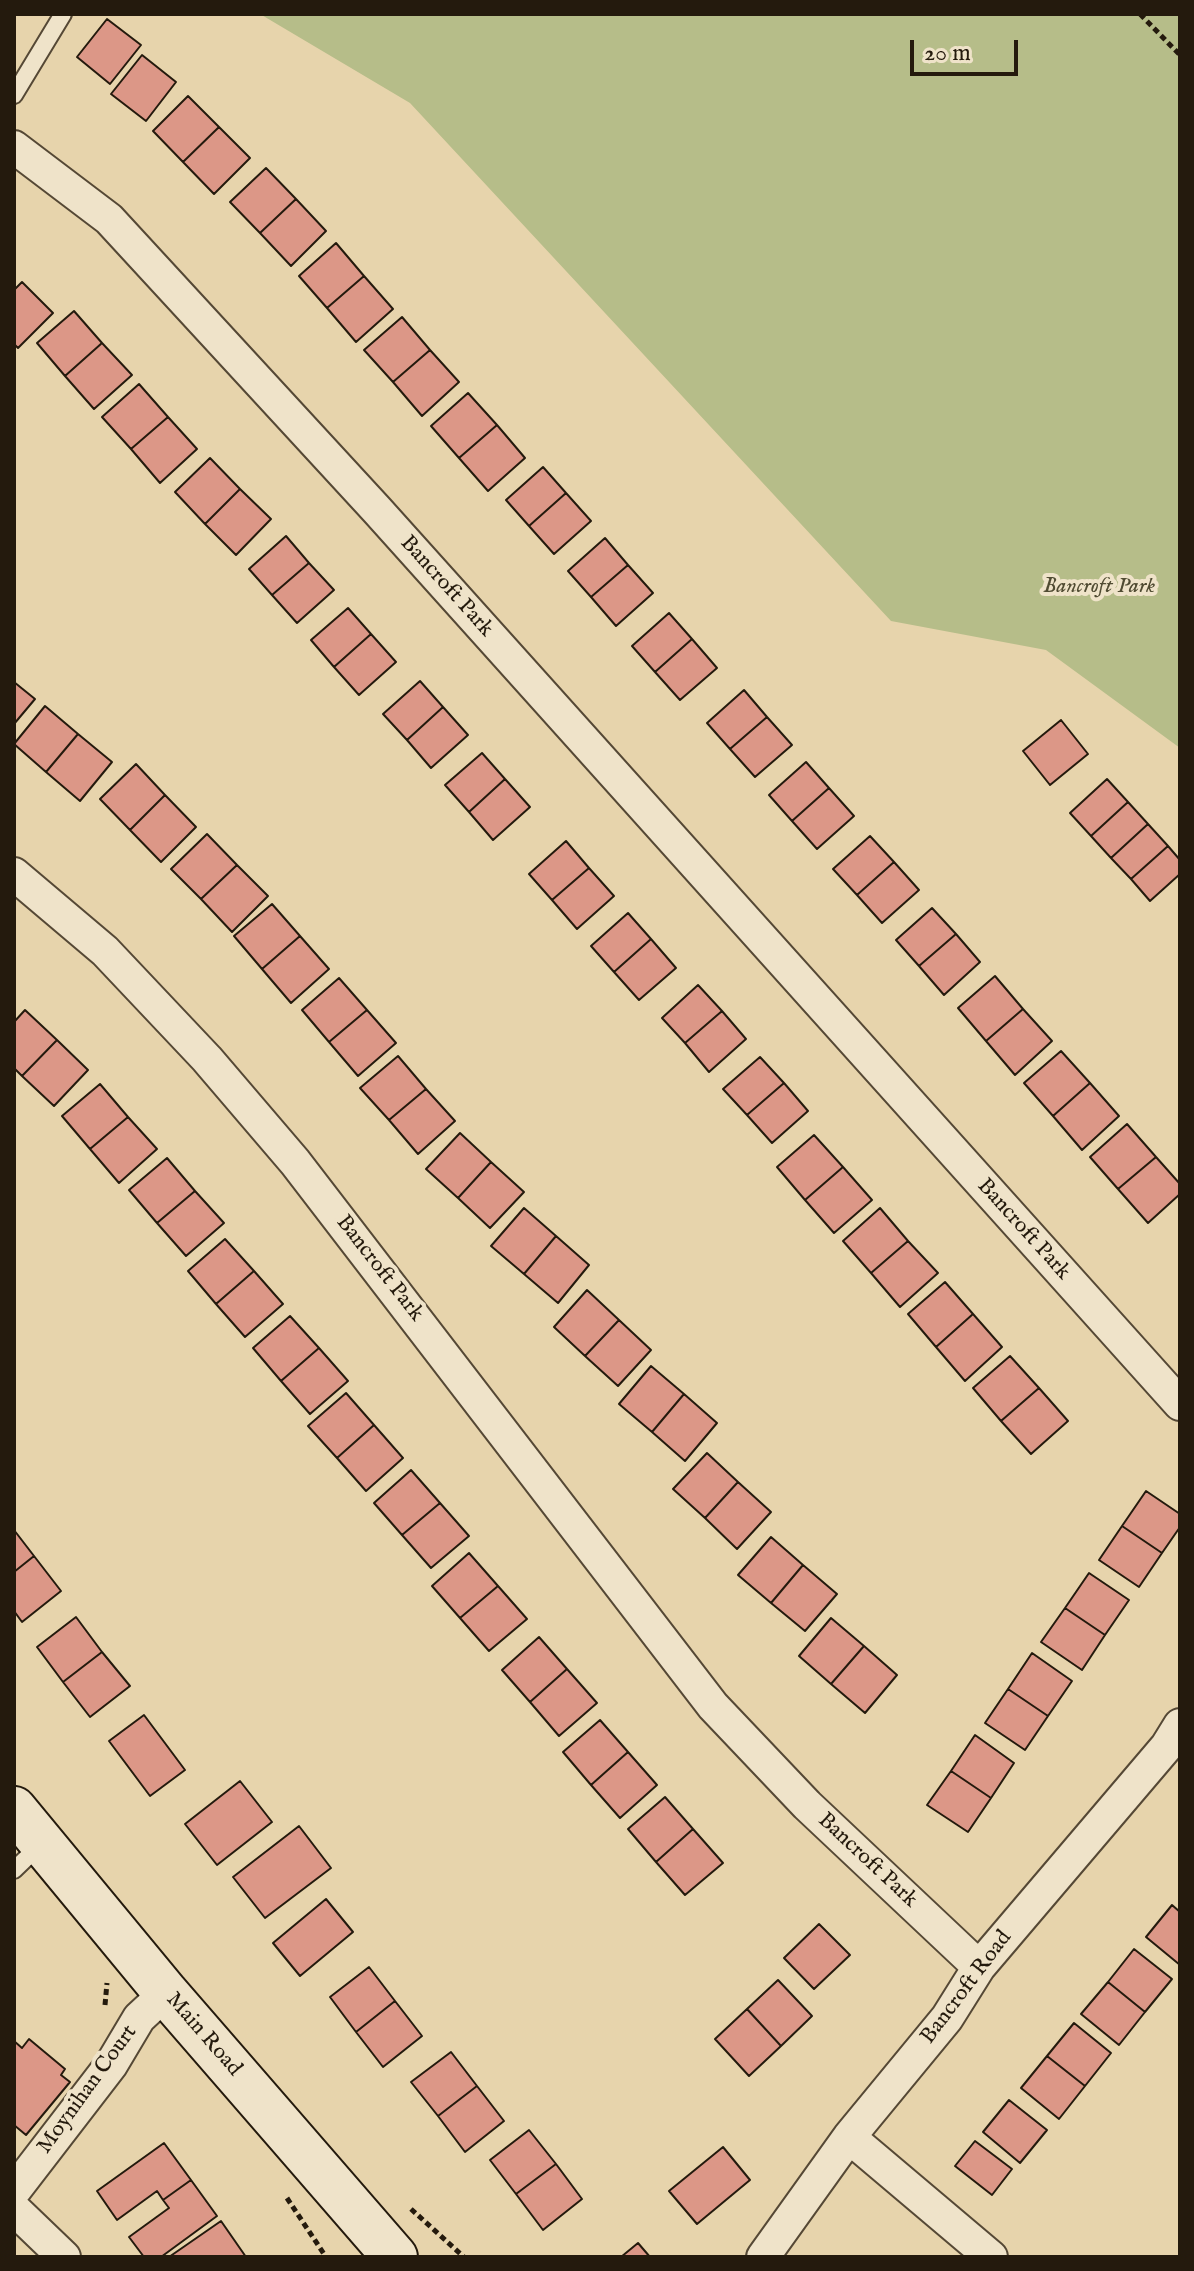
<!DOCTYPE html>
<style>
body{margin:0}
#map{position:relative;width:1194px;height:2271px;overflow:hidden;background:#e7d4ac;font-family:"IM FELL English",serif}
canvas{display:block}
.frame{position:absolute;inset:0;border:16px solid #241a0d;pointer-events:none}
.scale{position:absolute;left:910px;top:40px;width:108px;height:36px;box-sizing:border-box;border:4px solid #241a0d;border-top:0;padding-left:10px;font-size:24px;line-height:28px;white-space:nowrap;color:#241a0d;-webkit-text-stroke:6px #efe3c9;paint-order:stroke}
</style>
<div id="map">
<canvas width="1194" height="2271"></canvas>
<div class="frame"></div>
<div class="scale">20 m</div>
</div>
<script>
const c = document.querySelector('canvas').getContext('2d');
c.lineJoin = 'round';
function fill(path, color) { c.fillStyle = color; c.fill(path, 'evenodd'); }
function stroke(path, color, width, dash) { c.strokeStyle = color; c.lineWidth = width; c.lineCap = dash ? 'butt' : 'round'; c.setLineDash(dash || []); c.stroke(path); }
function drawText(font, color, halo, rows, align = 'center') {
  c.font = font + ' "IM FELL English",serif'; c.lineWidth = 8; c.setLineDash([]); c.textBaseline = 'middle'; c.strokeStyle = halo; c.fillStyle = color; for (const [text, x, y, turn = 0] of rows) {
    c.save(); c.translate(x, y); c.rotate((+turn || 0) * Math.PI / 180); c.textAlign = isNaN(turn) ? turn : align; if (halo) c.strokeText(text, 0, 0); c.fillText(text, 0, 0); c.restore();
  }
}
const green = new Path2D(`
 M260,14h920v734l-134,-98 -155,-29 -481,-518z`);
const building = new Path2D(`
 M107,19l34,26 -31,39 -33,-27z
 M142,55l34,27 -30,39 -35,-27z
 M188,96l31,31 -36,35 -30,-31z
 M219,127l31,31 -36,36 -31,-32z
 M266,168l30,31 -36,34 -30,-31z
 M296,199l30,32 -35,35 -31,-33z
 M336,243l28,33 -37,32 -28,-32z
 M364,276l29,33 -37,33 -29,-34z
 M22,282l31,31 -35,35 -4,-4v-54z
 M74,311l28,32 -37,33 -28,-33z
 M402,317l28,33 -37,32 -29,-32z
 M102,343l30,32 -38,34 -29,-33z
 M430,350l29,32 -37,34 -29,-34z
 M139,384l29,33 -37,32 -29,-32z
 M468,393l29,32 -38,33 -28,-32z
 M168,417l29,32 -37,34 -29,-34z
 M497,425l28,33 -37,33 -29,-33z
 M210,458l30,31 -35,35 -30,-32z
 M543,467l23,26 -37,33 -23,-26z
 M240,489l31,30 -35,36 -31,-31z
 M566,493l25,28 -37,33 -25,-28z
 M286,536l23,27 -37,32 -23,-26z
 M605,538l23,27 -37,32 -23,-26z
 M309,563l25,27 -37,33 -25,-28z
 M628,565l25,28 -37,33 -25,-29z
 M348,608l23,26 -37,33 -23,-27z
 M669,613l23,26 -37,33 -23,-26z
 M371,634l25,28 -37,33 -25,-28z
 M692,639l25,29 -37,32 -25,-28z
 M420,681l23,26 -36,33 -24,-26z
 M14,682l21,17 -21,25z
 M744,690l23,27 -37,32 -23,-26z
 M45,706l33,28 -32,38 -32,-28z
 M443,707l25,28 -37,33 -24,-28z
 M767,717l25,28 -37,32 -25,-28z
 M1061,720l27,34 -38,31 -27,-34z
 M78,734l34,28 -32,39 -34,-29z
 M482,753l23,26 -36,33 -24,-27z
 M806,762l23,26 -37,33 -23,-26z
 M136,764l29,31 -35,35 -30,-31z
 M505,779l25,28 -37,33 -24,-28z
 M1107,779l21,23 -37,34 -21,-23z
 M829,788l25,28 -37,33 -25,-28z
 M165,795l31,32 -35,35 -31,-32z
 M1128,802l20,22 -37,34 -20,-22z
 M1148,824l20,22 -37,33 -20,-21z
 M207,834l30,31 -36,34 -30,-30z
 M870,836l24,26 -37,33 -24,-26z
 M566,841l23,27 -37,32 -23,-26z
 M1168,846l12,14v14l-30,27 -19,-22z
 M894,862l25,28 -37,33 -25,-28z
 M237,865l31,31 -36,36 -31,-33z
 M589,868l25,28 -37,33 -25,-29z
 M272,904l28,32 -38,33 -28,-33z
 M932,908l24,26 -37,32 -23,-26z
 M628,913l23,26 -37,33 -23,-26z
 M956,934l24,28 -36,33 -25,-29z
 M300,936l29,33 -38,34 -29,-34z
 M651,939l25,29 -37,32 -25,-28z
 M995,976l28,33 -37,32 -28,-33z
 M339,978l28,32 -38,32 -27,-32z
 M698,985l24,26 -37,32 -23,-25z
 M1023,1009l29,32 -37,34 -29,-34z
 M25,1010l32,30 -35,36 -8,-8v-46z
 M367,1010l29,33 -38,33 -29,-34z
 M722,1011l24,28 -37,33 -24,-29z
 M57,1040l31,30 -34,36 -32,-30z
 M1061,1051l29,32 -37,33 -29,-33z
 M398,1056l28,33 -37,31 -29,-32z
 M760,1057l24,26 -37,32 -24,-26z
 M784,1083l24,28 -36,32 -25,-28z
 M1090,1083l29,33 -37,34 -29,-34z
 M100,1084l28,33 -38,32 -28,-33z
 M426,1089l29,32 -37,33 -29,-34z
 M128,1117l29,32 -38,34 -29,-34z
 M1127,1124l29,33 -38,32 -28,-32z
 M460,1133l31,29 -33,36 -32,-29z
 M814,1135l29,32 -38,33 -28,-33z
 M1156,1157l24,27v10l-32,29 -30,-34z
 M167,1158l28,33 -38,32 -28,-33z
 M491,1162l33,30 -34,36 -32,-30z
 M843,1167l29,33 -38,33 -29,-33z
 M195,1191l29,32 -38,33 -29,-33z
 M524,1208l32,28 -32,38 -33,-28z
 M880,1208l28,33 -37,32 -28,-32z
 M556,1236l33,29 -31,38 -34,-29z
 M225,1239l29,32 -38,33 -28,-33z
 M908,1241l30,32 -38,34 -29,-34z
 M254,1271l29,33 -38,33 -29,-33z
 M945,1282l28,32 -37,33 -28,-33z
 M587,1290l32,30 -34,36 -31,-29z
 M973,1314l29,33 -37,34 -29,-34z
 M290,1316l29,32 -38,33 -28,-33z
 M619,1320l32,30 -33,36 -33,-30z
 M319,1348l29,33 -38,33 -29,-33z
 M1010,1356l29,32 -38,33 -28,-33z
 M651,1366l33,28 -32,38 -33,-28z
 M1039,1388l29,33 -37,33 -30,-33z
 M346,1393l28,32 -37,33 -29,-32z
 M684,1394l33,29 -32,38 -33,-29z
 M374,1425l29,33 -37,33 -29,-33z
 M707,1453l31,29 -33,36 -32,-29z
 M411,1470l29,33 -38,32 -28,-32z
 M738,1482l33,30 -34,37 -32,-31z
 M1146,1491l34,23v13l-18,26 -40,-27z
 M440,1503l29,33 -38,32 -29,-33z
 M1122,1526l40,27 -23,34 -40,-27z
 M14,1530l20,26 -20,16z
 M771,1537l32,28 -32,38 -33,-28z
 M469,1553l29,33 -38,32 -28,-32z
 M34,1556l27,35 -39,31 -8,-11v-39z
 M803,1565l34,29 -32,37 -34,-28z
 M1089,1573l40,27 -24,35 -40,-27z
 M498,1586l29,33 -38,32 -29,-33z
 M1065,1608l40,27 -23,35 -41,-28z
 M76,1617l26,35 -39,30 -26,-35z
 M831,1618l33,28 -33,38 -32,-28z
 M539,1637l28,32 -37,33 -28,-32z
 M864,1646l33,29 -32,38 -34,-29z
 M102,1652l28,34 -40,31 -27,-35z
 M1032,1653l40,28 -24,35 -40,-27z
 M567,1669l30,34 -38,33 -29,-34z
 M1008,1689l40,27 -23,34 -40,-27z
 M144,1715l41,55 -35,26 -41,-55z
 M600,1720l28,32 -37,33 -28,-33z
 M975,1735l39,28 -23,35 -40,-27z
 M628,1752l29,33 -37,33 -29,-33z
 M951,1771l40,27 -23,34 -41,-27z
 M240,1781l32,41 -55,43 -32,-41z
 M665,1797l28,32 -37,33 -28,-33z
 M299,1826l32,42 -66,50 -32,-41z
 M693,1829l30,34 -38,32 -29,-33z
 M326,1899l27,33 -53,44 -27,-33z
 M1172,1905l8,7v53l-34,-28z
 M819,1924l31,31 -36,34 -30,-31z
 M1134,1949l38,30 -27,33 -37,-30z
 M369,1967l26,34 -39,31 -26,-35z
 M778,1980l34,36 -31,30 -34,-37z
 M1108,1982l37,30 -26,33 -38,-31z
 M395,2001l27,35 -39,31 -27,-35z
 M747,2009l34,37 -32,30 -34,-37z
 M1074,2023l37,30 -26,33 -38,-30z
 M29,2039l36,30 -4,6 9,7 -44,53 -12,-10v-84l8,7z
 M451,2052l26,34 -39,30 -27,-34z
 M1047,2056l38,30 -26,33 -38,-31z
 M477,2086l27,35 -39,31 -27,-36z
 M1009,2100l38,30 -27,33 -37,-31z
 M529,2130l27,34 -40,30 -26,-34z
 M975,2141l37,28 -20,26 -37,-29z
 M164,2143l27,37 -28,20 -6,-9 -40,29 -20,-29z
 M723,2147l27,33 -53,44 -28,-33z
 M556,2164l26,35 -39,31 -27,-36z
 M191,2180l26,36 -56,41h-17l-15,-20 40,-29 -6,-8z
 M221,2221l25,36h-77z
 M638,2243l12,14h-29z`);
const path = new Path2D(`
 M1140,14l40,41
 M105,2005l2,-22
 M287,2198l39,59
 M411,2209l53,48`);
const lane = new Path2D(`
 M14,95l49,-81
 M14,1870l27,-26`);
const street = new Path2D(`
 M14,147l95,72 268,291 803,894
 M14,874l91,77 102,108 88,103 418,544 94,99 172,162
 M849,2137l142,120
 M14,2191l97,-126 28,-47 27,-25
 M14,2209l50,48
 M763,2257l86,-120 98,-119 32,-51 188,-221 13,-21`);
const secondary = new Path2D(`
 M14,1809l152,184 229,264`);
const streetNames = [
 ["Bancroft Park",446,587,48],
 ["Bancroft Park",1023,1230,48],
 ["Bancroft Park",379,1269,52],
 ["Bancroft Park",867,1861,43],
 ["Bancroft Road",967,1988,-53],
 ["Main Road",203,2035,49],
 ["Moynihan Court",88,2090,-54]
];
const parkNames = [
 ["Bancroft Park",1099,587]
];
fill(green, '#b6bd89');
fill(building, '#dc9787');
stroke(building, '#241a0d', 2);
stroke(lane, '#554835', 20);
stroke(street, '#554835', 36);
stroke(secondary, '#241a0d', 48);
stroke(path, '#241a0d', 5, [6, 4]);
stroke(lane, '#efe3c9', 16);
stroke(street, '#efe3c9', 32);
stroke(secondary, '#efe3c9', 44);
drawText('22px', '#241a0d', '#efe3c9', streetNames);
drawText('italic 22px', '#504b32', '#efe3c9', parkNames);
</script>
